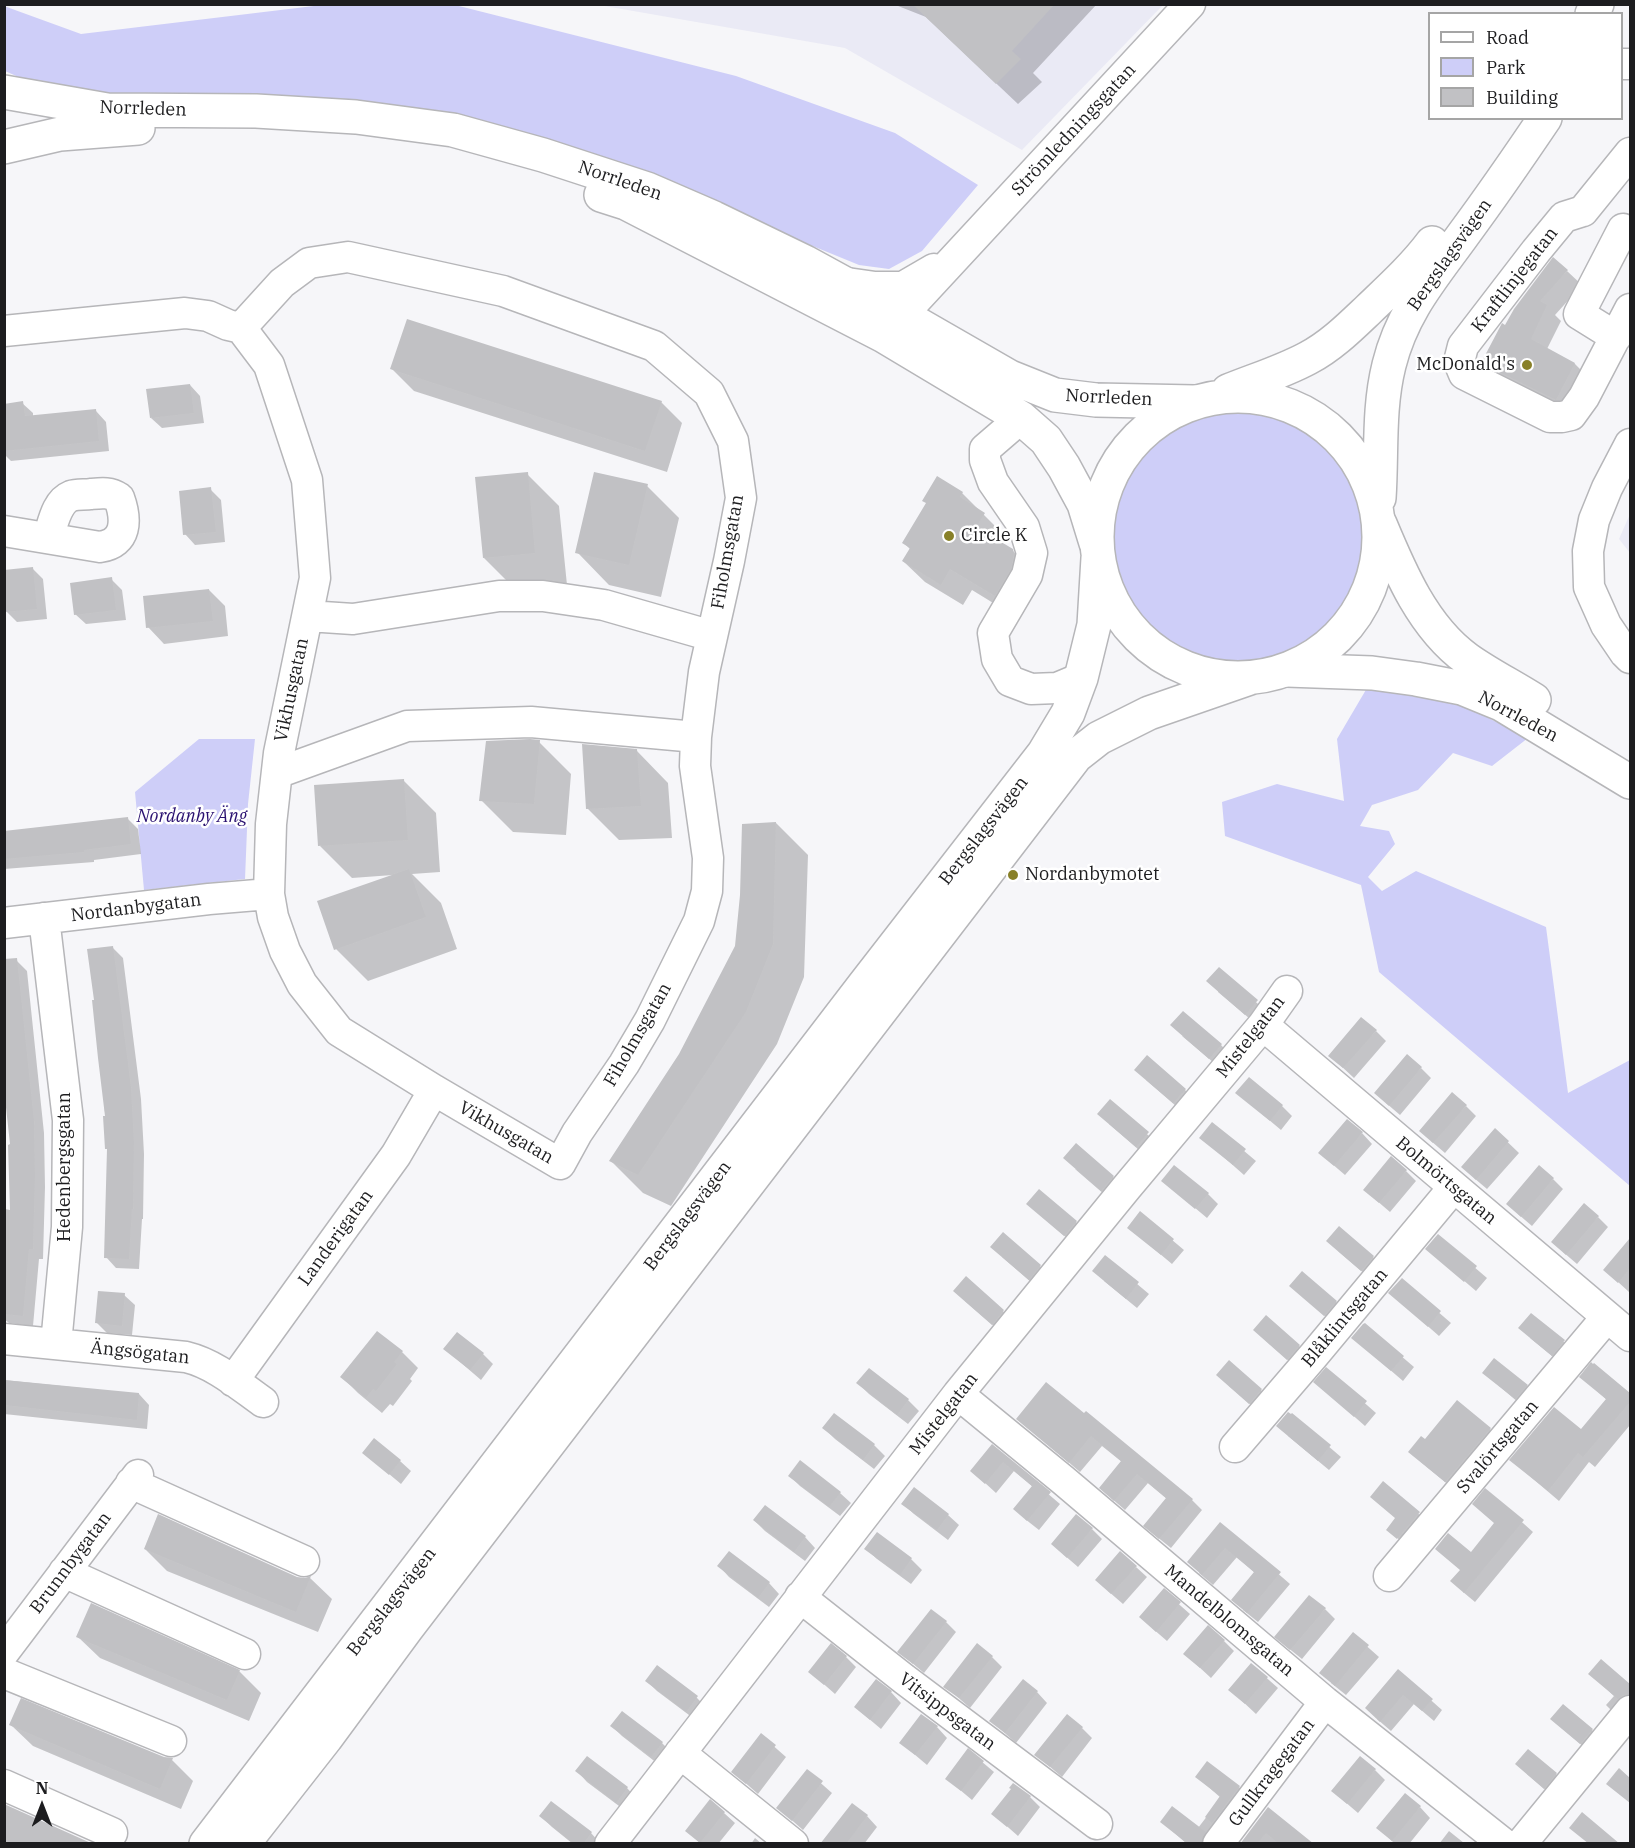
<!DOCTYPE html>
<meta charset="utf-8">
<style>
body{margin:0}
#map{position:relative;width:1635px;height:1848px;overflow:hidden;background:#f6f6f9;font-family:"IBM Plex Serif",serif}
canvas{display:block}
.frame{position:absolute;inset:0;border:6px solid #1d1d1f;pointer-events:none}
.legend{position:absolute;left:1428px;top:12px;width:195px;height:108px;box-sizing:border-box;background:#fff;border:2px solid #a5a5a5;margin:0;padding:8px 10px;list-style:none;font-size:18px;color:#1d1d1f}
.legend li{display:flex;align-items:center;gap:12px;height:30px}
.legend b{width:30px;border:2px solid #a5a5a5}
.north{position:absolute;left:12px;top:1776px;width:60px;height:60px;-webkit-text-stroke:4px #fff;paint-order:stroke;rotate:0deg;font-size:16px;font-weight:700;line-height:24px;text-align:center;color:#1d1d1f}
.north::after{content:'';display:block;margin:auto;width:21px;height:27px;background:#1d1d1f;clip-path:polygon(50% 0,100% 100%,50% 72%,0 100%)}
</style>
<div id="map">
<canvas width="1635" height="1848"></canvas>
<div class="frame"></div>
<ul class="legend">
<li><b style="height:8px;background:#fff"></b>Road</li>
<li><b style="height:16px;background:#cecef8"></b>Park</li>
<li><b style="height:16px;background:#c1c1c4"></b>Building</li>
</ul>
<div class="north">N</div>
</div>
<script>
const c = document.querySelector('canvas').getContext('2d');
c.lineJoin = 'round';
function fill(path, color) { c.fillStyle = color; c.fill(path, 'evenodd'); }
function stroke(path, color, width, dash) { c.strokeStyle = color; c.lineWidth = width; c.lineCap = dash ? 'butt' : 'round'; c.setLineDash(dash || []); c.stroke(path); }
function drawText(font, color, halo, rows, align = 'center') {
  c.font = font + ' "IBM Plex Serif",serif'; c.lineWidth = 5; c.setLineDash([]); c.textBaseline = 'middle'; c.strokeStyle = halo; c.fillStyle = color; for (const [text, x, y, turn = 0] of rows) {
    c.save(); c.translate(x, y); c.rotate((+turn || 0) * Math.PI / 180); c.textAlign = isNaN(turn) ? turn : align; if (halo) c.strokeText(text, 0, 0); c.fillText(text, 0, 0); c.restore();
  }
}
const built = new Path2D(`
 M599,5h564l-141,145 -177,-102z
 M1630,514v39l-11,-14z`);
const green = new Path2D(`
 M322,5h133l281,71 159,57 83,52 -56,66 -33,18 -30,-4 -244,-100 -286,-60 -281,-15 -43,-19 -1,-65 77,28z
 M1113 536a127 127 0 1 1 254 0a127 127 0 1 1-254 0Z
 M1367,688l76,7 85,43 -36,28 -39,-13 -35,37 -46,15 -12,21 29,5 6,13 -27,33 14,14 34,-20 130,56 22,166 62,-33v126l-251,-214 -18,-87 -136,-49 -3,-34 55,-18 67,17 -7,-62z
 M199,739h56l-7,65 -3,75 -101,11 -9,-98z`);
const shadow = new Path2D(`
 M893,4h204l-64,69 9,9 -24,22 -92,-87z
 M1567,271l15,14 -27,30 6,6 -14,28 28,15 14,14 -18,35 -74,-36 -14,-14 23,-36z
 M392,369l269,33 21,21 -15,49 -253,-81z
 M190,385l10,11 4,27 -42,5 -11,-10z
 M22,403l11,10v4l63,-6 10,11 3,29 -98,10 -7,-7v-49z
 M527,474l32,32 8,79 -51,5 -32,-32z
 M647,486l32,32 -18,79 -52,-12 -32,-33z
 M210,489l11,11 4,42 -30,3 -10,-11z
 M962,493l43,43 -4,7 11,7 22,22 -18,45 -44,-27 -9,15 -38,-23 -22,-21 7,-12 -6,-6 24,-39z
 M33,569l10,10 4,40 -30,3 -11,-11z
 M111,579l11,11 4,30 -40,4 -11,-10z
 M209,590l16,16 3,30 -64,8 -16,-17z
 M539,742l32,32 -5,61 -53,-3 -32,-32z
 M636,750l32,33 4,55 -53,2 -32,-32z
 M404,781l32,32 4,59 -28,2 29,29 16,46 -89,32 -32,-32 57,-74 -41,3 -32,-32z
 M127,818l11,11 3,25 -47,6v2l-90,7v-37z
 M776,823l32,32 -4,122 -27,67 -106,162 -28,-13 -32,-32 69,-106 56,-109z
 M112,947l11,11 18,141 3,55 -1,65h-1l-3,50 -23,-1 -10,-11 2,-107 -12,-149z
 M16,960l11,11 17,162 1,54 -2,72h-4l-6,67 -24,-3 -5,-4v-52l7,-56z
 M1219,969l48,43 -11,12 -38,-32z
 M1376,1031l10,10 -32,37 -13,-12z
 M1182,1036l39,9 10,11 -11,12z
 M1421,1068l10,10 -31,37 -14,-12z
 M1146,1080l39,10 10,10 -11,13z
 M1237,1093l45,13 10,10 -11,14z
 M1110,1101l48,43 -11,13 -38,-33z
 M1466,1106l10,10 -31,37 -14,-12z
 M1212,1124l44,37 -12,14 -43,-38z
 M1495,1130l24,23 -32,36 -13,-11z
 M1362,1133l10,11 -27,31 -14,-12z
 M1075,1169l38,8 10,11 -11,13z
 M1406,1171l10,10 -26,31 -14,-12z
 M1553,1179l10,10 -31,37 -14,-12z
 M1163,1181l45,13 10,10 -11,14z
 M1140,1213l44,37 -12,14 -43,-36z
 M1039,1214l37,8 10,11 -10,13z
 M1598,1217l10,10 -31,37 -14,-12z
 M1438,1236l49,42 -11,13 -49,-42z
 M1630,1241v50l-1,1 -24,-22z
 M1338,1251l35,6 10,11 -10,13z
 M1002,1257l38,9 10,11 -10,13z
 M1105,1257l44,37 -12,14 -33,-27z
 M966,1278l48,43 -11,13 -38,-33z
 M1401,1280l50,43 -12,13 -49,-43z
 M124,1295l11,10 -3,30 -25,-2 -11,-11z
 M1302,1296l34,6 10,10 -11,13z
 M1365,1325l49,42 -11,14 -50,-43z
 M1530,1338l34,4 10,10 -11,13z
 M1265,1340l34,6 10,10 -11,13z
 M445,1349l38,5 10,10 -12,16z
 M402,1352l16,16 -8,11 2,2 -19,25 -3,-2 -8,9 -24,-20 -16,-16z
 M1595,1365l35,30v30l-35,42 -6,-5 -30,39 -48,-41 70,-29 26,-31 -26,-23z
 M1326,1369l50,44 -11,13 -50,-44z
 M869,1370l39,30 11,11 -11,13 -39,-30 -11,-11z
 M1484,1373l43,13 10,10 -11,13z
 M4,1380l135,14 10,11 -2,24 -143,-15z
 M1046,1384l146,116 10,10 -31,38 -15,-12 11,-37 -19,-16 -23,27 -14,-12 11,-36 -20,-16 -22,26 -62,-53z
 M1229,1386l32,4 10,11 -11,12z
 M835,1415l39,30 11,11 -11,13 -39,-30 -11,-11z
 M1292,1415l49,42 -12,13 -41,-34z
 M1490,1429l10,11 -43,52 -36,-30 4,-21z
 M992,1446l68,58 -21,26 -14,-11 8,-32 -19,-16 -18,22 -24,-22z
 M364,1453l36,8 11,10 -10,13z
 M790,1476l50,17 11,10 -11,13 -40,-30z
 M1383,1483l47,41 -21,25 -21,-20 9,-10z
 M1486,1490l47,42 -58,70 -12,-10 -2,-21 10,-17 25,-30 -22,-20z
 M903,1504l45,11 11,10 -11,15 -34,-26z
 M754,1520l51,17 10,11 -10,13 -40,-30z
 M1221,1524l69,60 -32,38 -15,-12 12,-37 -18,-16 -24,28 -14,-12z
 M1092,1529l10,10 -24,28 -15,-13z
 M877,1534l34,25 11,11 -11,14 -34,-25 -11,-10z
 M145,1549l151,29 9,2 5,-2 22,21 -14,33 -151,-61z
 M729,1553l40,30 10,11 -10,13 -40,-30 -10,-11z
 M1136,1567l11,10 -24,27 -15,-13z
 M1164,1591l26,23 -23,27 -15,-13z
 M1325,1609l10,10 -33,40 -15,-12z
 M946,1622l10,10 -32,41 -25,-21z
 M1353,1634l26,23 -33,38 -15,-12z
 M78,1637l161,34 22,22 -12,28 -149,-63z
 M1224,1641l10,10 -23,27 -26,-24z
 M846,1657l10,10 -21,27 -25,-22z
 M992,1657l10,10 -32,41 -25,-22z
 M1601,1661l29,25v22l-10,11 -14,-14 8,-9 -13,-12z
 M1252,1665l26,23 -22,26 -15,-14z
 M657,1667l40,31 10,10 -10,13 -40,-30 -10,-10z
 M1398,1671l44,39 -8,11 -20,-17 -23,27 -14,-12z
 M891,1692l10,11 -20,26 -26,-22z
 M1037,1692l10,11 -31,40 -25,-22z
 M11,1725l161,35 21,21 -12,28 -148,-63z
 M612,1726l50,17 10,10 -10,14 -40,-31z
 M937,1727l10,11 -20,27 -26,-22z
 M1082,1728l10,10 -30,39 -26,-22z
 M1563,1729l29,1 10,10 -10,14z
 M761,1735l25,22 -28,37 -25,-22z
 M968,1750l26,22 -22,28 -25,-21z
 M1375,1770l10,10 -27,33 -14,-12z
 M577,1771l50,17 10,11 -10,13 -40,-30z
 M807,1771l25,22 -29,37 -25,-22z
 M1527,1774h29l10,11 -11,13z
 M1197,1777l42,10 10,11 -34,46h-28l-25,-22 36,6 23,-30z
 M1030,1797l10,10 -22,29 -25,-22z
 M552,1803l39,30 10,11h-28l-21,-17 -11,-11z
 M1420,1807l10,11 -21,26h-14l-6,-6z
 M1268,1809l43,35h-69z
 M724,1813l11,10 -17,21h-17l-14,-13z
 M867,1816l10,11 -13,17h-41z
 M1449,1831l15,12v1h-25z
 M755,1838l7,6h-11z`);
const building = new Path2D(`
 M912,4h143l-43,47 9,8 -25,25z
 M1553,257l15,13 -28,31 7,4 -16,34 44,24 -19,37 -75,-37 20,-38 1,-2 3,2 9,-16z
 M407,319l255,82 -17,50 -255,-82z
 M190,384l4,29 -44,5 -4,-29z
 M23,401l2,15 71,-7 3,32 -95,10v-47z
 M528,472l7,81 -52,5 -8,-81z
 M594,472l54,12 -19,81 -54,-12z
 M937,476l26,16 -3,5 25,16 -9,14 37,22 1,5 -3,15 -16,27 -45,-27 -9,16 -39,-24 8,-13 -8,-5 24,-40 -4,-2z
 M211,487l5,45 -33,3 -4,-44z
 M33,567l4,42 -33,3v-42z
 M112,577l4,33 -42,5 -4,-32z
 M209,589l4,32 -67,7 -3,-32z
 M530,739l10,1 -6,64 -55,-3 7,-60z
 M582,744l55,5 4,57 -55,3z
 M404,779l4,61 -90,6 -4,-61z
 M128,817l3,27 -47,6v2l-80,7v-28z
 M776,822l-3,122 -27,68 -108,163 -29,-14 70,-107 56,-108 5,-51 2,-71z
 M409,869l17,48 -92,33 -17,-49z
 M113,946l18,141 3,56 -1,66h-1l-3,50 -25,-1 3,-109h-2l-2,-33h2l-7,-58 -6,-58h2l-7,-51z
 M17,958l17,163 1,55 -2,73h-4l-6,67 -19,-2v-83l1,-22 5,1 -2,-65 2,-1 -6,-55v-130z
 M1219,967l39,33 -13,15 -39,-34z
 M1183,1011l39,33 -13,15 -39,-34z
 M1361,1017l16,13 -34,38 -15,-12z
 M1407,1054l15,13 -33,39 -15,-13z
 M1147,1055l39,34 -13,14 -39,-33z
 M1249,1077l34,28 -13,16 -35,-28z
 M1452,1092l15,13 -34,38 -14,-12z
 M1110,1099l39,33 -13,15 -39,-33z
 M1347,1119l16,13 -29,34 -16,-13z
 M1212,1122l34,27 -13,16 -34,-27z
 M1495,1128l14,13 -33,39 -15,-13z
 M1076,1143l38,33 -13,15 -38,-33z
 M1391,1156l16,14 -28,33 -16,-13z
 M1174,1165l35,28 -14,16 -34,-28z
 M1539,1165l15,13 -33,39 -15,-13z
 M1039,1189l38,32 -13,15 -38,-32z
 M1584,1203l15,13 -33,39 -15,-13z
 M1140,1211l34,28 -13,16 -34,-27z
 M1339,1226l35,30 -13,15 -35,-30z
 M1003,1232l38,33 -12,15 -39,-33z
 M1438,1234l39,32 -13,16 -39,-33z
 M1630,1238v30l-12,15 -15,-13z
 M1105,1255l34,27 -13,17 -34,-28z
 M1302,1271l35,30 -13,15 -35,-30z
 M966,1276l38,34 -12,15 -39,-34z
 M1402,1278l39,33 -13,16 -40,-34z
 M98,1291l27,2 -3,33 -27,-3z
 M1531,1313l34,27 -13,16 -34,-28z
 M1266,1315l34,30 -13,15 -34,-30z
 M1365,1323l39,33 -13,15 -40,-33 12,-14z
 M377,1331l26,20 -9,11 3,2 -21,27 -3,-2 -7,9 -26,-21z
 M457,1332l27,21 -14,17 -27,-21z
 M1494,1358l34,27 -13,14 -33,-26z
 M1229,1360l33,29 -13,15 -33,-29z
 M1591,1362l2,2 1,-1 36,30v9l-47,55 -5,-4 -30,38 -39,-31 45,-53 27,22 25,-30 -27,-22z
 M1326,1367l41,34 -13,16 -41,-35z
 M869,1368l40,31 -12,16 -41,-32z
 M4,1380l135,13 -2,27 -133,-15z
 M1046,1382l38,31 2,-2 107,88 -34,40 -16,-13 23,-28 -29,-24 -23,27 -15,-13 22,-27 -30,-25 -22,27 -53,-44z
 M1457,1400l34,28 -46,54 -37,-30 13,-16 4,3z
 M1288,1412l3,2 1,-1 39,32 -13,16 -42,-35z
 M834,1413l41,31 -12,16 -41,-32z
 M374,1438l27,22 -12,15 -27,-22z
 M992,1444l59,48 -24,29 -14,-12 19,-23 -29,-24 -18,22 -15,-13z
 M800,1460l41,32 -12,15 -41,-31z
 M1383,1481l37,31 -23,27 -11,-9 9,-12 -25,-21z
 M914,1487l35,27 -12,16 -36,-26z
 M1485,1488l39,32 -60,73 -14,-12 10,-11 -25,-21 13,-16 23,19 23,-29 -22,-19z
 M765,1505l41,31 -12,16 -41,-32z
 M158,1514l139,63 8,1 6,-2 -15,36 -152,-63z
 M1076,1514l17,14 -26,30 -16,-14z
 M1220,1522l61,50 -34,41 -16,-13 23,-28 -29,-24 -23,27 -15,-13z
 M877,1532l35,26 -12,17 -36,-26z
 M729,1551l41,31 -12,16 -41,-32z
 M1120,1551l17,15 -26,28 -16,-14z
 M1164,1588l17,14 -25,30 -17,-15z
 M1309,1595l17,13 -36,42 -16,-13z
 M91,1603l149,67 -13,30 -151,-63z
 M931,1609l16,12 -34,43 -16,-12z
 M1208,1625l17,15 -25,28 -17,-14z
 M1353,1632l16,13 -34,41 -16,-13z
 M831,1643l16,13 -23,29 -16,-13z
 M977,1643l16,13 -34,42 -16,-11z
 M1601,1659l29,25 -1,10 -6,1 -5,4 -30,-25z
 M1251,1663l17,14 -23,27 -17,-14z
 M657,1665l41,31 -12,16 -41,-31z
 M1398,1669l35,30 -11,12 -19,-16 -23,27 -15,-14z
 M876,1679l16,12 -22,29 -16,-13z
 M1023,1679l15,12 -33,42 -16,-12z
 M21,1698l143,59 9,1 -13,31 -151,-64z
 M1563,1704l30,25 -13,15 -30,-25z
 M622,1711l41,31 -12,15 -41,-31z
 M921,1714l17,12 -23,29 -16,-12z
 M1067,1714l16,13 -33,40 -16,-12z
 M761,1733l15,12 -30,39 -15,-12z
 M968,1748l16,13 -23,30 -16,-12z
 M1528,1749l29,24 -13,16 -29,-25z
 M587,1756l41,31 -12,16 -41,-32z
 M1360,1756l16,13 -29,35 -16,-13z
 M1207,1761l33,25 -28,37 -7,-6 15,-21 -25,-19z
 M1619,1768l11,10v25l-24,-19z
 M807,1769l16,12 -31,40 -16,-13z
 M1013,1783l18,13 -24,31 -16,-13 20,-25 -2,-1z
 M1405,1793l16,13 -29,35 -16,-13z
 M710,1799l15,13 -25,31 -15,-12z
 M551,1801l41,31 -9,12h-9l-35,-28z
 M852,1803l16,12 -22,29h-26z
 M4,1804l89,40h-89z
 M1172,1806l34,26 -5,12h-13l-28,-22z
 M1268,1807l46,37h-35l-13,-11 -9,11h-17z
 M1582,1812l38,32h-31l-20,-16z`);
const minor = new Path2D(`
 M1622,64h8
 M1583,211l-19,6 -28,34 -73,95 -4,16 5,12 86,43h12l9,-2 13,-18 46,-88
 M1583,211l47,-58
 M847,283l28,4h28l31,-18
 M902,315l288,-311
 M4,331l181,-18 23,3 20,9 13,3 28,37 38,115 8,98 -36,175 -8,71 -2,70 4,23 12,34 17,33 37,47 95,59 126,74 17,-31 47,-69 26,-44 49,-99 8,-30 1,-33 -13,-92 1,-29 8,-65 25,-111 12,-63 -8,-57 -24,-48 -55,-47 -151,-55 -155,-34 -39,6 -27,20 -41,45
 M1616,337l-37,-23 44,-85
 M1021,418l-36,31v11l8,22 31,45 8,26 -5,22 -34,58 4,26 13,22 21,8 26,-1 24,-10
 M1630,444l-23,44 -13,32 -6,31 1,36 17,38 19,28 5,5
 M4,531l96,16c27,-4 27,-27 19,-49 -9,-6 -17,-5 -28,-4 -6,1 -14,0 -20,2 -15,6 -18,28 -23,42
 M308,616l45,3 146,-23h44l61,9 108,31
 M277,773l130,-47 124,-4 165,15
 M44,918l24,202 -1,107 -11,117
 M4,923l205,-24 60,-5
 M1263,1025l367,311
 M4,1339l182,18c29,7 53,28 77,45
 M233,1381l163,-226 38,-65
 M958,1394l105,86 262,222 179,142
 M1235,1447l79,-92 140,-168
 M131,1483l173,78
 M64,1572l181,82
 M1389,1576l218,-259
 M800,1597l104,82 193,145
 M4,1652l134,-177
 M4,1673l167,68
 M680,1753l113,91
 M4,1785l108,48
 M610,1844l348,-450 169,-207 136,-162 24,-34
 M1218,1844l107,-142
 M1521,1844l109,-133`);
const major = new Path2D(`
 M4,92l103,18 149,1 100,6 97,13 90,25 104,34 67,29 91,44 97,53 108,62 45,18 41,5 99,2
 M4,147l56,-13 78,-6
 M601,195l25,8 258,133 137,82 25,22 18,27 20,37 12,39
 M1380,524c20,48 43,103 87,135 21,15 45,27 67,41
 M1287,670l85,3 44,6 46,9 39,16 129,78`);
const highway = new Path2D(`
 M1592,14l5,-10
 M1228,391c27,-11 54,-19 80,-33 23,-12 42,-31 61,-49 22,-21 45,-42 63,-66
 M1097 537a141 141 0 1 1 282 0a141 141 0 1 1-282 0Z
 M1379,498c3,-45 -1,-89 10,-133 13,-53 43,-87 74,-130 28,-38 55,-77 82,-117
 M206,1844l658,-859 180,-232 24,-40 13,-35 13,-53 4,-67
 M243,1844l83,-106 81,-110 669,-872 23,-18 50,-25 101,-35`);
const markers = [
 [1527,365,6,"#888028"],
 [949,536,6,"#888028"],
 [1013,875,6,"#888028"]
];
const streetNames = [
 ["Norrleden",143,109,2],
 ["Strömledningsgatan",1074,130,-47],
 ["Norrleden",620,181,19],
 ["Bergslagsvägen",1450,255,-55],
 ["Kraftlinjegatan",1515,280,-52],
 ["Norrleden",1109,398,3],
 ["Fiholmsgatan",728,552,-80],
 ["Vikhusgatan",292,690,-78],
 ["Norrleden",1518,717,28],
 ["Bergslagsvägen",984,831,-52],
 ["Nordanbygatan",136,908,-7],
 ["Fiholmsgatan",638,1035,-60],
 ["Mistelgatan",1251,1037,-52],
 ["Vikhusgatan",506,1133,30],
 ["Hedenbergsgatan",65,1167,-90],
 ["Bolmörtsgatan",1446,1181,40],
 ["Bergslagsvägen",688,1216,-53],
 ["Landerigatan",336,1238,-54],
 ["Blåklintsgatan",1345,1318,-50],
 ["Ängsögatan",140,1353,6],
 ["Mistelgatan",944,1414,-52],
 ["Svalörtsgatan",1498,1447,-50],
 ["Brunnbygatan",71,1563,-53],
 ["Bergslagsvägen",392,1602,-52],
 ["Mandelblomsgatan",1229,1621,40],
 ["Vitsippsgatan",947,1712,37],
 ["Gullkragegatan",1272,1773,-53]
];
const poiNames = [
 ["McDonald's",1515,365,"right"],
 ["Circle K",961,536],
 ["Nordanbymotet",1025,875]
];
const parkNames = [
 ["Nordanby Äng",192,817]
];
fill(built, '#eaeaf5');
fill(green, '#cecef8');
fill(shadow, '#0003');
fill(building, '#c1c1c4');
stroke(minor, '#b6b6b9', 33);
stroke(major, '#b6b6b9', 36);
stroke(highway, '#b6b6b9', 36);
stroke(minor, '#fff', 30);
stroke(major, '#fff', 33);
stroke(highway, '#fff', 33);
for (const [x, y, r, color] of markers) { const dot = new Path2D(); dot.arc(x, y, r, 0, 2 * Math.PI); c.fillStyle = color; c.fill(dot); stroke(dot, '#fff', 2); }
drawText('18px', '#1d1d1f', '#fff', streetNames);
drawText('18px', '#1d1d1f', '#fff', poiNames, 'left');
drawText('italic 18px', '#2a1170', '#fff', parkNames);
</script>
